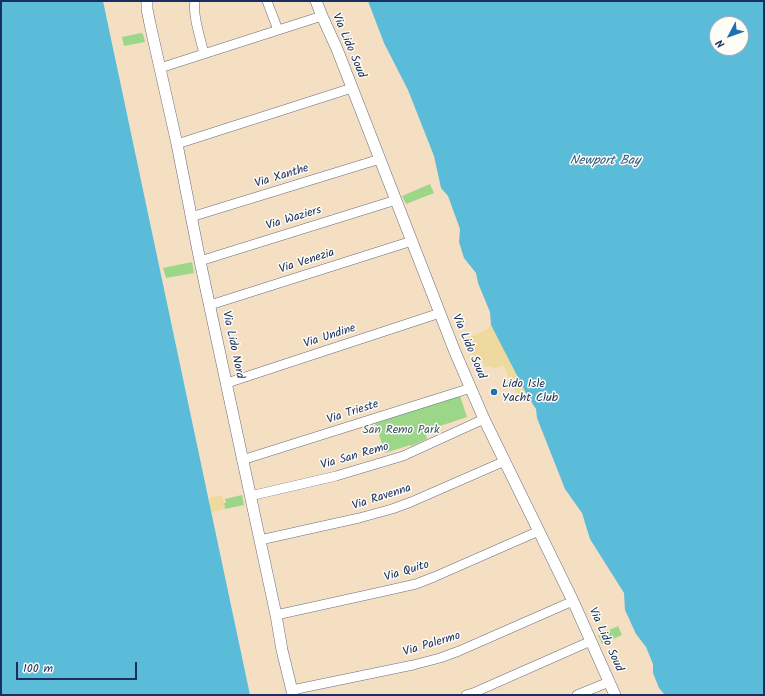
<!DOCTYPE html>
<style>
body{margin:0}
#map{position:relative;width:765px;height:696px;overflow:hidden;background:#f4dfc3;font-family:Kalam,sans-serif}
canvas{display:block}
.frame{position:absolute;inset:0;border:2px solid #1b2f5e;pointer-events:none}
.north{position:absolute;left:709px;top:16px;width:40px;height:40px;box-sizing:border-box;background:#fdfcf7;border:1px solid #a3aaba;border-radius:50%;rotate:229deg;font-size:11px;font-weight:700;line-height:16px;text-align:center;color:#1b2f5e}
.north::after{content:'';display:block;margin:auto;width:14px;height:18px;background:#1f6fb2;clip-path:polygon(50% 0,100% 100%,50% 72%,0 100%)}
.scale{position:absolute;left:16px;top:662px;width:121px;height:18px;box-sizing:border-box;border:2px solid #1b2f5e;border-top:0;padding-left:5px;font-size:12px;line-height:14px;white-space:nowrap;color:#1b2f5e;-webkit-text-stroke:3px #fdfcf7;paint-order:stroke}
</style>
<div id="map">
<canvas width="765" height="696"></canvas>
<div class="frame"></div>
<div class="north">N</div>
<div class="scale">100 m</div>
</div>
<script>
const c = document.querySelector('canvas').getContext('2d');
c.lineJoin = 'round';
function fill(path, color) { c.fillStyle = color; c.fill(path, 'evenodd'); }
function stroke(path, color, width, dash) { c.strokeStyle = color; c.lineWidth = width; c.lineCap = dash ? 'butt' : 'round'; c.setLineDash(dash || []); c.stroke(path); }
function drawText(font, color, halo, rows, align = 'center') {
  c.font = font + ' Kalam,sans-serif'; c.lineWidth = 3; c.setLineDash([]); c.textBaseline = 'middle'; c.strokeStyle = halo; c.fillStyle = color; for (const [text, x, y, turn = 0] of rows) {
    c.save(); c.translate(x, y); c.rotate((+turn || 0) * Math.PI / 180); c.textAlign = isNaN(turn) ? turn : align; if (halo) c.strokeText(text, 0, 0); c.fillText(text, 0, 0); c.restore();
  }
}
const green = new Path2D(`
 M141,33l2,1 2,8 -21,4 -2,-9z
 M430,184l4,9 -28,11 -4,-8z
 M192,262l2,11 -28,5 -3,-10z
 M460,396l7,21 -42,14 2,8 -16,7 -1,-1 -25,8 -10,-30z
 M242,495l2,10 -19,4 -1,-6h2l-1,-4z
 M618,626l4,9 -20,9 -4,-9z`);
const sand = new Path2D(`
 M491,325l38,74 -8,4 -18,-38 -9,4 -1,-2 -3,-1 -3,1 -2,-1 -2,-4 -3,-1 -4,1 -10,-17 2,-7 18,-8z
 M222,495l3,14 -14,3 -2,-14z`);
const water = new Path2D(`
 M1,1h102l147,694h-249z
 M368,1h396v694h-99l-6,-7 -6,-15v-9l-7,-17 -10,-13 -11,-24 -1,-17 -34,-54 -8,-26 -17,-24 -28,-71 -1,-9 -9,-14 -36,-70 -1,-13 -12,-29 -2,-10 -12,-15 -5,-16 1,-13 -12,-33 -7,-8 -7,-32 -26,-66 -24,-47zM717,24h24v24h-24z`);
const minor = new Path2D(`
 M195,1c-3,13 6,39 9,53
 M267,1l11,29
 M160,68l162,-52
 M177,144l175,-56
 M191,217l189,-58
 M200,261l196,-61
 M210,305l202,-64
 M227,383l213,-70
 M242,460l229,-72
 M250,496l86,-20 67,-20 81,-37
 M260,540l99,-22 33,-9 19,-7 94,-41
 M276,615l109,-24 31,-7 18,-7 105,-46
 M292,690l121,-25 27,-7 19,-7 114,-50
 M466,695l7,-2 118,-52
 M577,695l32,-13`);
const tertiary = new Path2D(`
 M147,1v8l3,15 27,120 23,117 76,354 6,35 11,45
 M316,1l6,15 15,33 118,303 29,67 89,182 42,94`);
const markers = [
 [494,392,4,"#1f6fb2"]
];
const streetNames = [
 ["Via Lido Soud",348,46,67],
 ["Via Xanthe",282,177,-17],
 ["Via Waziers",294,219,-17],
 ["Via Venezia",307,262,-18],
 ["Via Undine",330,337,-18],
 ["Via Lido Nord",232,345,78],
 ["Via Lido Soud",468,347,67],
 ["Via Trieste",353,413,-18],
 ["Via San Remo",355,457,-16],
 ["Via Ravenna",382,498,-18],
 ["Via Quito",407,572,-17],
 ["Via Lido Soud",605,640,66],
 ["Via Palermo",432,645,-17]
];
const poiNames = [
 ["Lido Isle",502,385],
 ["Yacht Club",502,399]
];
const parkNames = [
 ["San Remo Park",401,431]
];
const waterNames = [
 ["Newport Bay",605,162]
];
fill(green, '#9cd689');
fill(sand, '#eeda9e');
fill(water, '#5abcd8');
stroke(minor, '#676d81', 10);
stroke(tertiary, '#676d81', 12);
stroke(minor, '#fff', 9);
stroke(tertiary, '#fff', 11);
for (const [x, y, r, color] of markers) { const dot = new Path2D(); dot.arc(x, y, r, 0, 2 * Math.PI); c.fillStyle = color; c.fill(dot); stroke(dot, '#fdfcf7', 1.5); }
drawText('12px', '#1b2f5e', '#fdfcf7', streetNames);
drawText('12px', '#1b2f5e', '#fdfcf7', poiNames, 'left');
drawText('12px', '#3b5969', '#fdfcf7', parkNames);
drawText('italic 13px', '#2e5983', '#fdfcf7', waterNames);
</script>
